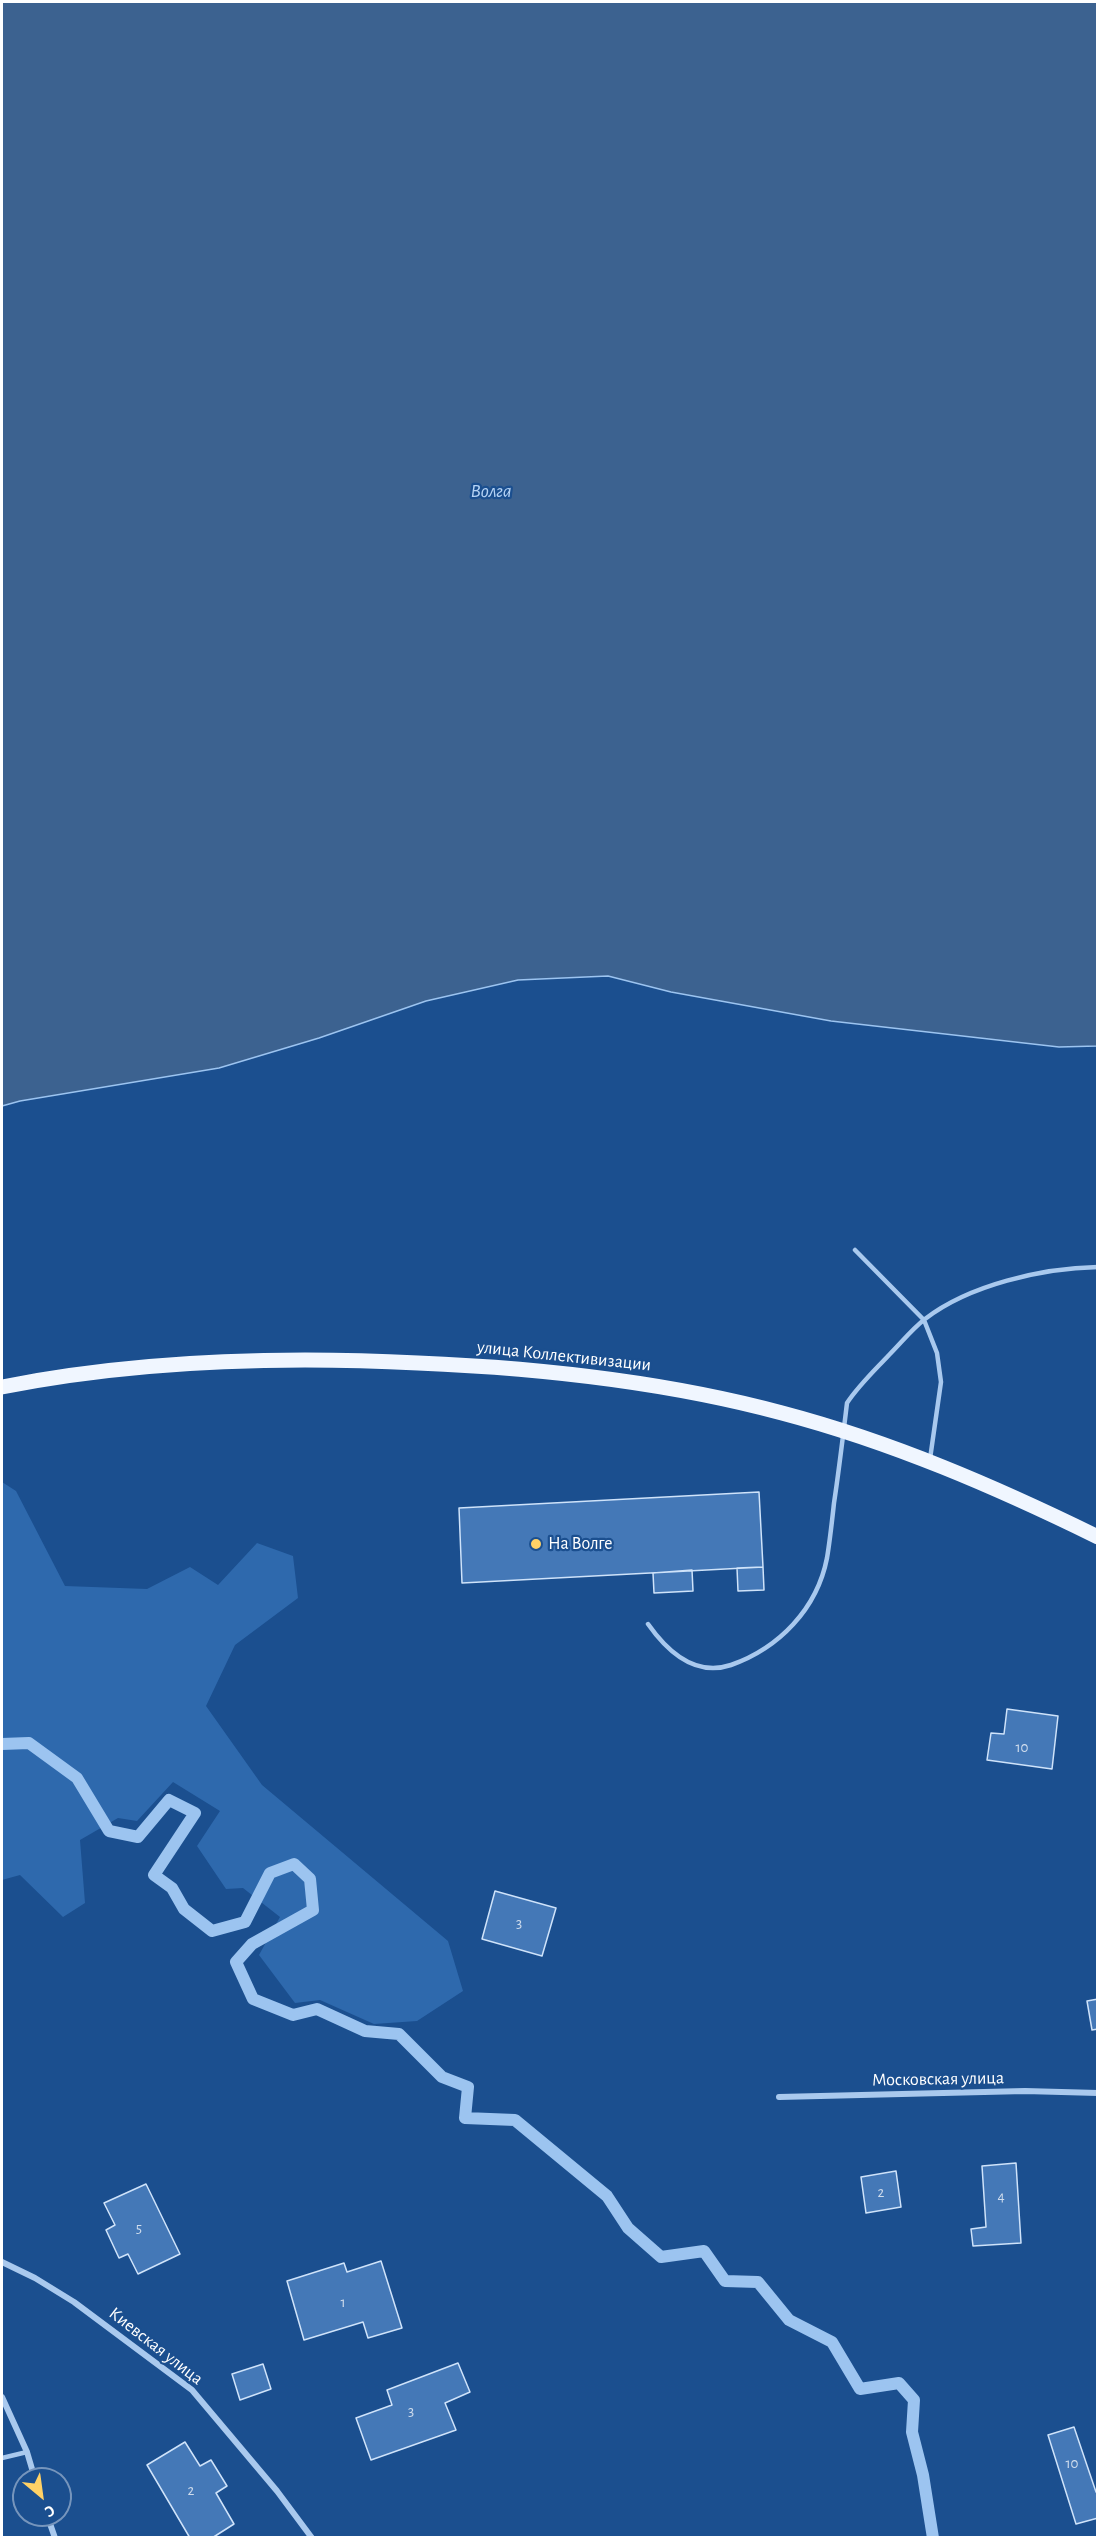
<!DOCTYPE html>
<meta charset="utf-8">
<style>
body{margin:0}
#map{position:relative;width:1099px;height:2539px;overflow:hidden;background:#1b4f8f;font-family:"Alegreya Sans",sans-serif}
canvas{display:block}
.frame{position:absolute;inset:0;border:3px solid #fff;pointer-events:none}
.north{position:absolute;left:12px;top:2467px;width:60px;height:60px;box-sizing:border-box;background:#1b4f8f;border:2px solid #7695bc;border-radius:50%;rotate:151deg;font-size:16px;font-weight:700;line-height:24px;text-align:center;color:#fff}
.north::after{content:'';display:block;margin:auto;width:21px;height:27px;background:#ffd166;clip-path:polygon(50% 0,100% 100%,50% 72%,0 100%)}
</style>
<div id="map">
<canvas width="1099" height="2539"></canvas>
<div class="frame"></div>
<div class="north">С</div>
</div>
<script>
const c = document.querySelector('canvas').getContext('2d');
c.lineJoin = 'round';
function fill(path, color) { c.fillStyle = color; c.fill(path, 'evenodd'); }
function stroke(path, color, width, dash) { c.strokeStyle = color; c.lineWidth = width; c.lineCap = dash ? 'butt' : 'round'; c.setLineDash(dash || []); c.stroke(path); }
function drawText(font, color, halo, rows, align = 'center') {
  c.font = font + ' "Alegreya Sans",sans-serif'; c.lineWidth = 4.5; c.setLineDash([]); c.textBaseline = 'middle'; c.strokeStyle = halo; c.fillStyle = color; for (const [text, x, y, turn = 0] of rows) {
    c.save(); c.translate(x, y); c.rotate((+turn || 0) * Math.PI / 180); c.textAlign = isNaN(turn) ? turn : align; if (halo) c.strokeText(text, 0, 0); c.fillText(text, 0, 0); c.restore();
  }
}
const green = new Path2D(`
 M2,1482l14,9 49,95 82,3 43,-22 28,18 39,-42 36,13 5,42 -63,47 -29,61 56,79 186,156 15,50 -46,30 -43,3 -54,-24 -25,3 -36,-48 21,-38 -37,-29 -17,1 -29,-43 23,-35 -47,-29 -36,39 -19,-3 -38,22 5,63 -22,14 -43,-42 -18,5z`);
const water = new Path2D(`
 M2,2h1095v1044l-38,1 -228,-26 -160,-29 -63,-16 -90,4 -92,21 -107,37 -100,30 -199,33 -18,5z`);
const stream = new Path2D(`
 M2,1744l27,-1 48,35 32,53 29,6 31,-37 26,13 -41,62 18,13 12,21 28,22 33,-9 25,-49 24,-9 16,15 3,31 -61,34 -16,18 17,37 40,16 24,-6 48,22 34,3 43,43 26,10 -3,31 50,2 92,76 21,32 33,29 43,-6 21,30 33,1 31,38 43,22 28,47 39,-6 15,17 -2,32 11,43 10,63`);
const building = new Path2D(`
 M759,1492l4,75 -301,16 -3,-75z
 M763,1567l1,23 -26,1 -1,-23z
 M692,1570l1,21 -39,2 -1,-20z
 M1007,1709l51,7 -6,53 -65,-9 4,-27 13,1z
 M495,1891l61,17 -14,48 -60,-17z
 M1098,1999v30l-6,1 -5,-29z
 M1016,2163l5,80 -48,3 -2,-17 15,-2 -4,-61z
 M896,2171l5,36 -35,6 -5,-36z
 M146,2184l34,70 -42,20 -10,-20 -9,4 -13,-28 9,-5 -11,-22z
 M381,2261l21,67 -34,10 -5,-16 -59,18 -17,-59 57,-18 3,9z
 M458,2363l12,29 -25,11 11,27 -85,30 -15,-42 36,-13 -5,-15z
 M263,2364l8,25 -31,11 -8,-26z
 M1074,2427l22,65 2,-1v27l-22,6 -28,-89z
 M185,2442l15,24 11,-6 16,26 -11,7 18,31 -22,14h-22l-43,-73z`);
const lane = new Path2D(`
 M855,1250l69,70 13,33 4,29 -11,77
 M648,1624c19,27 47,53 83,41 48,-17 86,-56 96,-107 3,-18 5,-37 7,-55 5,-33 9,-67 13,-100 12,-18 27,-32 42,-48 12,-12 23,-26 36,-36 44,-34 117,-51 173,-52
 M2,2458l25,-6`);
const street = new Path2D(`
 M779,2097l246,-6 73,2
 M2,2262l33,16 39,24 118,88 85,101 35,47
 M2,2397l25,55 8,27
 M47,2515l8,23`);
const primary = new Path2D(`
 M2,1387c137,-27 277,-31 416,-24 123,5 245,18 364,50 110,29 214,74 316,124`);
const markers = [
 [536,1544,6,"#ffd166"]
];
const numberNames = [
 ["10",1022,1747],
 ["3",519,1923],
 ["2",881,2192],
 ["4",1001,2196],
 ["5",139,2228],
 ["1",343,2302],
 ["3",411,2411],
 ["10",1072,2463],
 ["2",191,2490]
];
const streetNames = [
 ["улица Коллективизации",564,1356,6],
 ["Московская улица",938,2079,-1],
 ["Киевская улица",156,2346,38]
];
const poiNames = [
 ["На Волге",548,1544]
];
const waterNames = [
 ["Волга",491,491]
];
fill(green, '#2e69ad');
fill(water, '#3c6290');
stroke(water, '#9cc4f0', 1.5);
stroke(stream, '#9cc4f0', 12);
fill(building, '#4478b7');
stroke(building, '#cfe3fa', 1.5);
stroke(lane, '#a9c9ee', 4.5);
stroke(street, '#a9c9ee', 6);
stroke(primary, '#f0f6ff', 15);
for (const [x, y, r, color] of markers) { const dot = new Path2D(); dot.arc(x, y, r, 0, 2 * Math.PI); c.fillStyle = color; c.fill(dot); stroke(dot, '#1b4f8f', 2); }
drawText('15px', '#d0dded', null, numberNames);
drawText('18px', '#fff', '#1b4f8f', streetNames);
drawText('18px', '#fff', '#1b4f8f', poiNames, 'left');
drawText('italic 20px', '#b5d3f5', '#1b4f8f', waterNames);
</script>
